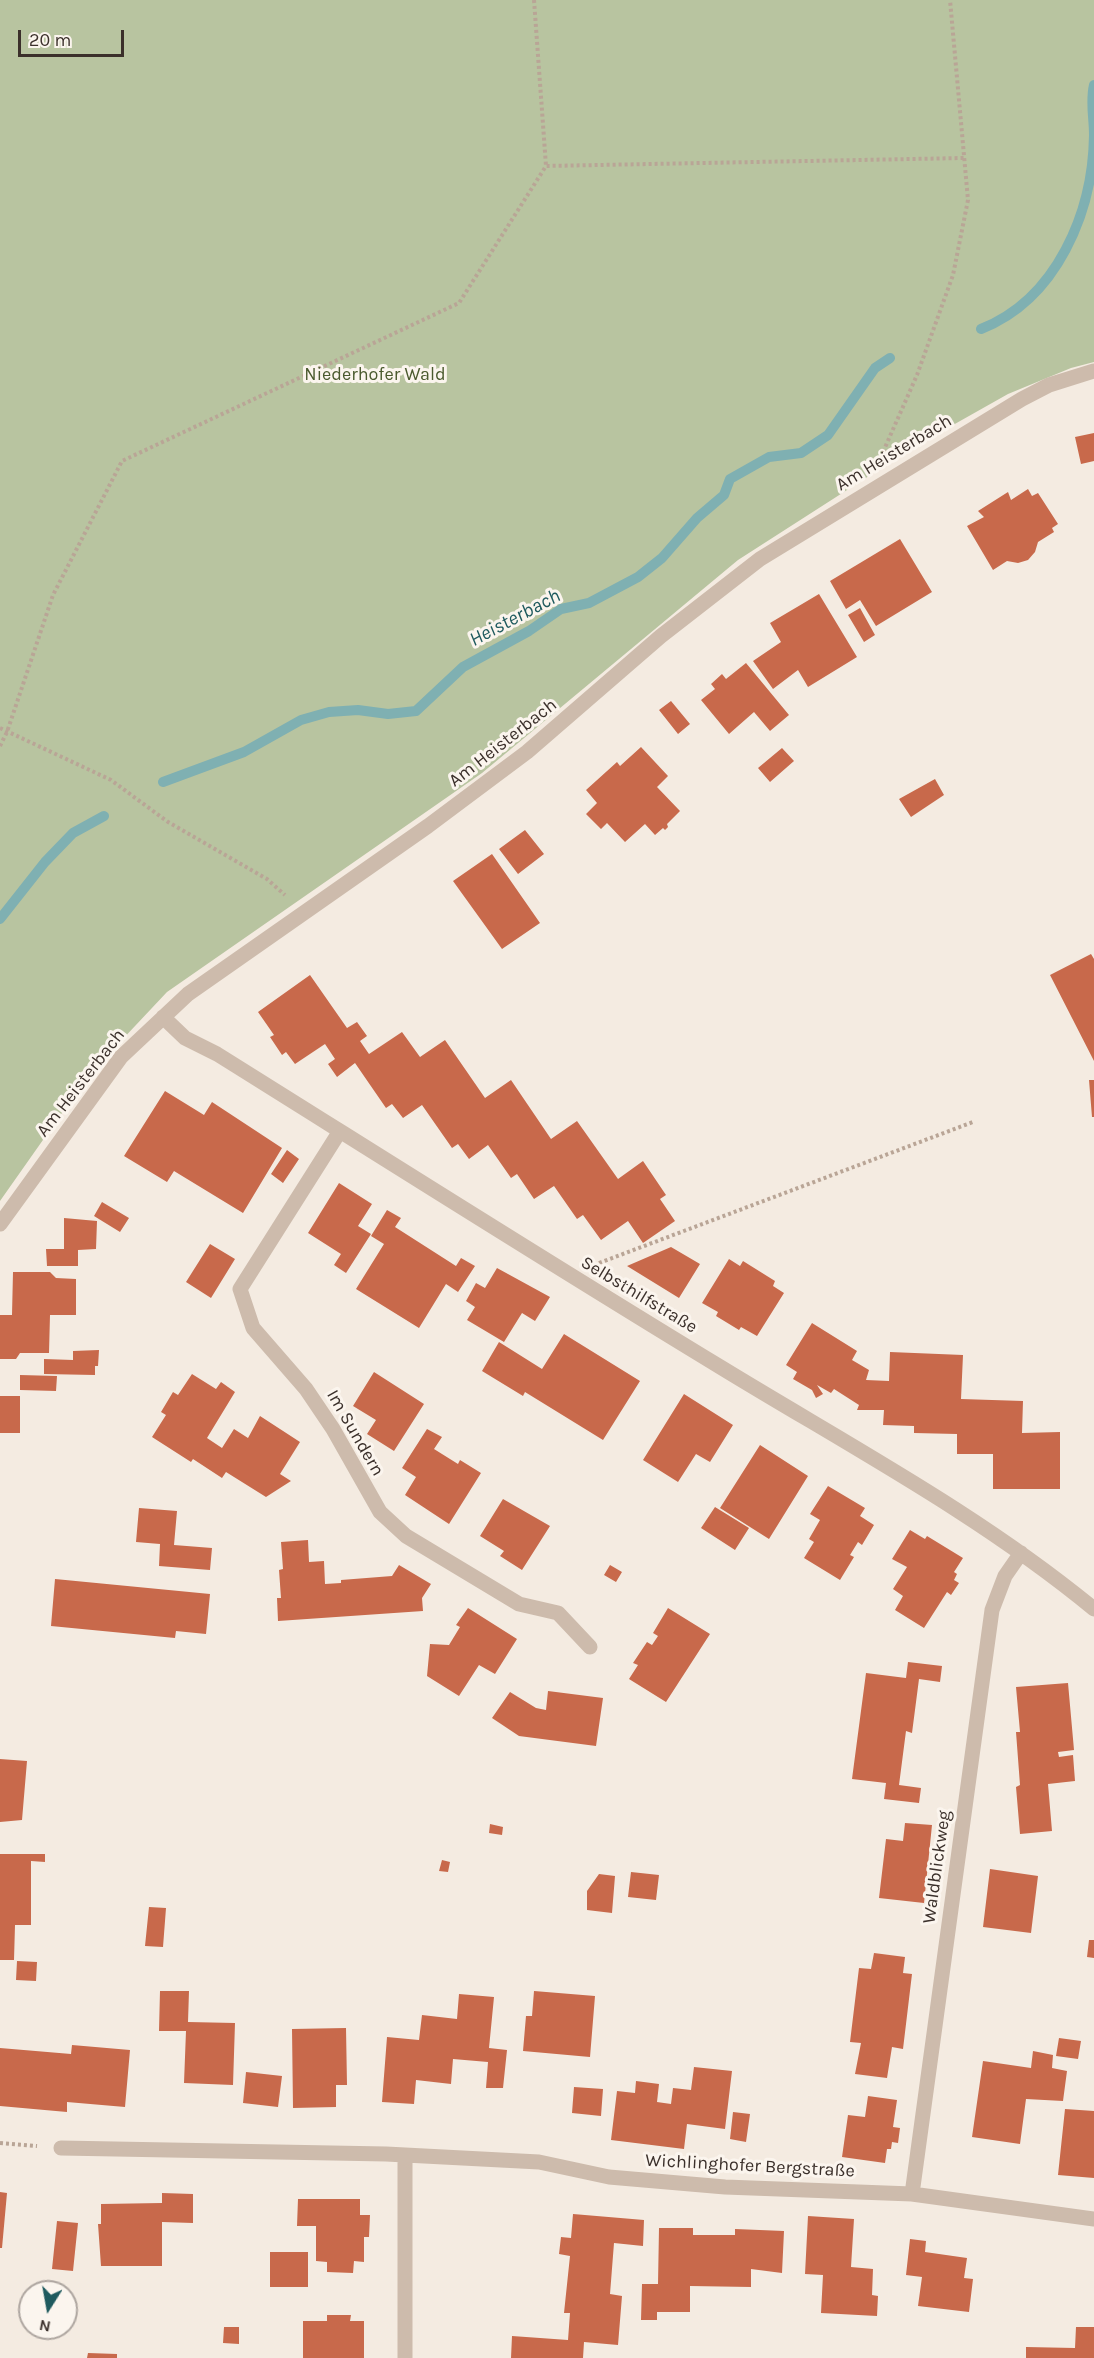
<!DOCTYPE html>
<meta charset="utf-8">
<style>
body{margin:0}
#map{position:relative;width:1094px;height:2358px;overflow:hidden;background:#f4ebe1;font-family:Karla,sans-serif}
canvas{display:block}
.north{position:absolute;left:18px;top:2280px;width:60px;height:60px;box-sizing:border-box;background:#fbf5ee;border:2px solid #aea6a0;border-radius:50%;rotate:191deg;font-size:16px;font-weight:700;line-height:24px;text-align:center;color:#3b302b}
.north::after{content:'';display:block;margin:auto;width:21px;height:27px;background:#1f5a5e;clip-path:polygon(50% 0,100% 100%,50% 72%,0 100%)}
.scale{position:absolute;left:18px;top:30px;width:106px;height:27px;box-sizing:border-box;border:3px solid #3b302b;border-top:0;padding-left:8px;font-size:18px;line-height:21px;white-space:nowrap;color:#3b302b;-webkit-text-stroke:4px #fbf5ee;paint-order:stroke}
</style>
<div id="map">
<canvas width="1094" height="2358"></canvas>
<div class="north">N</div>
<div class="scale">20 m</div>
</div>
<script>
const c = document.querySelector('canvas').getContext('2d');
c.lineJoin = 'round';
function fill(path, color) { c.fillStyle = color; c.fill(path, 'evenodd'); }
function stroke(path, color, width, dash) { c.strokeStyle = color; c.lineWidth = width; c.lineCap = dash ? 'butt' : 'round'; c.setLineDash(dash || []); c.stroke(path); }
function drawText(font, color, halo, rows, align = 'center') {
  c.font = font + ' Karla,sans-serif'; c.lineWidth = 6; c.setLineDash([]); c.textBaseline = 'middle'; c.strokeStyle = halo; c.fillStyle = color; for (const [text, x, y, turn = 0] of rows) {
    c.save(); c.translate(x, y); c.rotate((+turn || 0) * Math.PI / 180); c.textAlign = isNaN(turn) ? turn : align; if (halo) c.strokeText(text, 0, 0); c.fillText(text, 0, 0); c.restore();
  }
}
const green = new Path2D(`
 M0,0h1094v362l-23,6 -63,26 -94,53 -176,113 -256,213 -315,219 -79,84 -88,125z`);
const stream = new Path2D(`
 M981,329c76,-30 112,-117 113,-194 0,-18 -4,-33 0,-50
 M163,782l81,-30 57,-32 28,-8 29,-2 30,4 28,-3 47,-44 66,-36 32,-22 28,-6 49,-26 24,-19 35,-40 27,-23 6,-16 39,-22 32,-4 27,-18 47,-67 15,-10
 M0,919l45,-57 28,-29 31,-17`);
const building = new Path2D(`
 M1094,433v28l-13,3 -6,-27z
 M1028,489l4,7 6,-3 20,31 -6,4 2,4 -16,10 -3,10 -7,8 -10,3 -11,-2 -14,9 -26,-44 17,-9 -6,-6 30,-19 3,8z
 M900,539l32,53 -56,34 -16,-26 -14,9 -16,-28z
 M819,594l38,63 -49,30 -10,-17 -25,19 -20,-28 28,-19 -11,-19z
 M860,608l15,27 -11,7 -16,-27z
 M746,663l43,52 -19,16 -16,-19 -25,22 -28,-34 14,-11 -4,-5 11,-10 4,5z
 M671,701l19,23 -12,10 -19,-24z
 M641,747l27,29 -11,11 23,24 -13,13 1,3 -3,3 -2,-2 -8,7 -10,-11 -20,18 -18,-19 -6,6 -15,-15 11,-11 -11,-13 31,-28 3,4z
 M782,748l12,13 -24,21 -12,-14z
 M935,779l9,16 -33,22 -12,-18z
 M525,830l19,24 -26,20 -19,-25z
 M492,854l48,69 -38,26 -49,-68z
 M1091,954l3,5v102l-44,-86z
 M310,975l37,53 10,-6 10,14 -7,5 9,13 33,-22 18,25 25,-17 40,58 26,-18 40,59 26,-18 41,58 25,-18 23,34 -6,4 15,22 -32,22 -15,-22 -27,19 -18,-25 -6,4 -23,-33 -20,13 -17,-25 -6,4 -23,-33 -19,14 -11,-15 -6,4 -30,-43 -19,13 -11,-14 -6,4 -31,-45 -18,14 -9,-13 7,-5 -10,-15 -30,20 -9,-12 -4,3 -12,-18 4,-2 -16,-23z
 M1089,1080h5v37h-2z
 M165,1091l39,24 8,-13 70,46 -39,65 -69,-42 -7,11 -43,-26z
 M287,1150l12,9 -16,24 -12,-9z
 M339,1183l33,21 -14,22 13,8 -25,39 -12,-8 7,-11 -33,-21z
 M102,1202l27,16 -9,14 -26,-16z
 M387,1210l14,8 -6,9 61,39 5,-8 14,8 -17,26 -12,-8 -27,44 -63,-39 28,-45 -13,-8z
 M64,1218l33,3 -1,28 -18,1v16h-31l-1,-17h18z
 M210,1244l25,15 -24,39 -25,-16z
 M671,1247l29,17 -21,34 -52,-32z
 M729,1259l11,7 3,-5 32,20 -2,5 11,7 -27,43 -16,-9 -2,3 -23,-14 2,-4 -16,-9z
 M497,1268l53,29 -15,24 -13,-8 -18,29 -37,-22 8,-13 -9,-6 10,-18 9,5z
 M13,1272h37l6,6 20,1v36h-26l-1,38h-29l-4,6h-16v-44h12z
 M812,1323l45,28 -5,9 17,10 -3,10 23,1 1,-29 73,3 -2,44 62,2 -1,32 38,-1v57h-67v-35h-36v-20l-43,-1v-7l-31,-1 1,-15h-27l2,-5 -25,-16 -3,4 -14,-8 6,9 -7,4 -4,-8 -19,-11 4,-7 -11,-7z
 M564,1334l76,47 -37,59 -78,-48 -2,4 -41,-25 17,-29 43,27z
 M99,1350l-1,16h-3v9l-51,-1v-15l29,1v-9z
 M374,1372l50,32 -30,47 -27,-17 9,-14 -23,-14z
 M192,1374l24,15 5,-7 14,10 -28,46 15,10 12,-19 14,9 12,-22 40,26 -20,32 11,7 -25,16 -40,-25 -4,6 -29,-19 -2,3 -39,-25 14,-22 -5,-3 12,-20 5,3z
 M20,1375l37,1 -1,15 -36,-1z
 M684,1394l49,31 -23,37 -14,-8 -18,28 -35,-22z
 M0,1396h20v37h-20z
 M427,1429l15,8 -8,12 24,15 2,-4 21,13 -32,51 -44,-29 11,-18 -14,-9z
 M760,1445l48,31 -39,63 -49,-31z
 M828,1486l37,22 -5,8 14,9 -12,20 -4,-3 -8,13 4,2 -14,23 -36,-22 10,-16 -5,-3 11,-19 -10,-6z
 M503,1499l47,27 -28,44 -22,-14 4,-5 -24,-15z
 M715,1507l34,21 -14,22 -34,-22z
 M139,1508l38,3 -3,34 38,3 -2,22 -51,-4 1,-22 -24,-2z
 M910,1530l15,9 2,-3 36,22 -9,14 3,2 -3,6 5,3 -8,12 -4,-3 -23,36 -29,-18 8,-14 -10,-7 14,-22 -15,-8z
 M308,1540l1,22 15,-1 1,23 16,-1v-3l51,-4 7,-11 32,19 -9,14 1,13 -145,10 -1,-23h4l-2,-28 4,-1 -2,-27z
 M610,1565l12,7 -6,10 -12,-7z
 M55,1579l155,15 -4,40 -30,-3 -1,7 -124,-12z
 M468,1608l49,31 -22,35 -16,-9 -20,31 -32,-20 3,-32 19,1 11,-18 -4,-2z
 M668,1608l42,26 -44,68 -37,-23 9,-14 -5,-2 14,-21 5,3 6,-9 -5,-3z
 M908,1662l34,4 -2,16 -21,-3 -7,54 -6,-2 -7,54 22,3 -2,15 -35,-4 2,-16 -34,-4 14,-106 40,5z
 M1068,1683l6,67 -16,2 1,5 14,-2 2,26 -27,3 4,47 -32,3 -4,-47 4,-2 -4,-53h4l-4,-45z
 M548,1691l55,7 -7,48 -77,-10 -27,-18 18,-26 26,16 10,2z
 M0,1759l27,2 -5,59 -22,2z
 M905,1823l27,2 -8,78 -45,-5 7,-59 17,2z
 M490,1824l13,3 -1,8 -13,-2z
 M0,1854h45v8l-14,-1v64h-16l-1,35h-14z
 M442,1860l8,2 -2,10 -9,-1z
 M990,1869l48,7 -7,57 -48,-6z
 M631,1872l28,3 -3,25 -28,-3z
 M599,1874l16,2 -3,37 -25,-3v-19z
 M149,1907l17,1 -3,39 -18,-1z
 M1089,1940h5v18l-7,-1z
 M874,1953l31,4 -2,16 9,1 -9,75 -11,-2 -5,31 -32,-4 6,-31 -11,-1 9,-74 12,1z
 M17,1961l20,1 -1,19 -20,-1z
 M160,1991h29l-1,31 47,1 -2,62 -49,-2 2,-52h-27z
 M534,1991l61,5 -5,61 -67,-6 3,-35h6z
 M459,1994l35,3 -5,51 18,2 -4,38h-17l2,-26 -35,-3 -2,25 -35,-4 -2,24 -32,-2 5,-65 32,3 3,-25 35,4z
 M346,2028l1,57h-11v22l-43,1 -1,-79z
 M1059,2038l22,3 -3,18 -22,-3z
 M72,2045l58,5 -5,57 -58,-5v10l-67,-6v-58l71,6z
 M1033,2051l20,4 -1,13 15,3 -4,30 -37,-2 -6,45 -48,-7 11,-76 48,7z
 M694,2067l38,4 -7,58 -38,-5 -3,25 -73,-9 6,-49 18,2 1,-12 23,3 -2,18 14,2 2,-16 18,2z
 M246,2072l36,4 -4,31 -35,-4z
 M574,2087l29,2 -2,27 -29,-3z
 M868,2096l29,4 -4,27 7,1 -2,15 -6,-1 -1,7h-4l-2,14 -43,-6 6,-42 17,2z
 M1065,2109l29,2v67l-36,-3z
 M733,2112l17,2 -4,28 -16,-3z
 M0,2192l7,1 -5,55h-2z
 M162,2193l31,1v29l-31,-1v44h-61l-3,-42h3v-20l61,-1z
 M298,2199h62v16h10l-1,22h-5v25l-10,-1 -1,12 -26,-1v-10l-11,-1v-35h-19z
 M573,2214l71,6 -1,26 -29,-3 -4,51 12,2 -4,49 -34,-3 -1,16h-72l1,-22 56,4 2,-27h-6l6,-57 -11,-2 2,-17 10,1z
 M808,2216l46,3 -3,48 22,2 -1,26 6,1 -1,20 -56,-3 2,-38 -18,-1z
 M57,2221l21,2 -5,48 -21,-2z
 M659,2228h34v7h42v-6l49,2 -2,42 -31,-4v18l-61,-1v26h-33v8h-16l1,-36h16z
 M910,2239l16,2 -1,11 42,6 -3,20 9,1 -4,33 -51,-6 4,-29 -16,-2z
 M270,2252h38v35h-38z
 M327,2315h24l-1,6h14v37h-61v-37h24z
 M224,2327h15v17l-16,-1z
 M1076,2327h18v31h-68v-11l49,1z
 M88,2353l29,1v4h-30z`);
const path = new Path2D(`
 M534,0l12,166
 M883,452l34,-77 36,-100 15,-75 -18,-200
 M0,728l111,52 57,42 99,57 18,16
 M0,746l7,-14 46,-137 69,-134 337,-158 87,-137 418,-8
 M599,1263l374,-141
 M0,2143l37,3`);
const street = new Path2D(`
 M163,1017l22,21 32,16c168,105 335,211 505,314 126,77 258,147 372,241
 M340,1131l-100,158 13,39 53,61 27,40 47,83 26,24 113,68 39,9 32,34
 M0,1224l121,-167 67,-63 240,-168 99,-74 134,-116 99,-77 262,-160 27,-14 45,-14
 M61,2148l325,6 153,8 70,15 116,10 187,7 182,25
 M405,2155v203
 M912,2194l80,-584 13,-34 16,-23`);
const parkNames = [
 ["Niederhofer Wald",375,375]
];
const streetNames = [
 ["Am Heisterbach",894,453,-31],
 ["Am Heisterbach",503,743,-38],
 ["Am Heisterbach",81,1083,-52],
 ["Selbsthilfstraße",639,1295,31],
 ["Im Sundern",355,1433,60],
 ["Waldblickweg",937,1867,-82],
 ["Wichlinghofer Bergstraße",750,2166,3]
];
const waterNames = [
 ["Heisterbach",515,618,-28]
];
fill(green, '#b8c4a0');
stroke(stream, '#7fb0b2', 10);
fill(building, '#c8694b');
stroke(path, '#b9a596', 4, [3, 3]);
stroke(street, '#cdbbac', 15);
drawText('18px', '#4a5a2e', '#fbf5ee', parkNames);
drawText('18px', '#3b302b', '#fbf5ee', streetNames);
drawText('italic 20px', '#1f5a5e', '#fbf5ee', waterNames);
</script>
